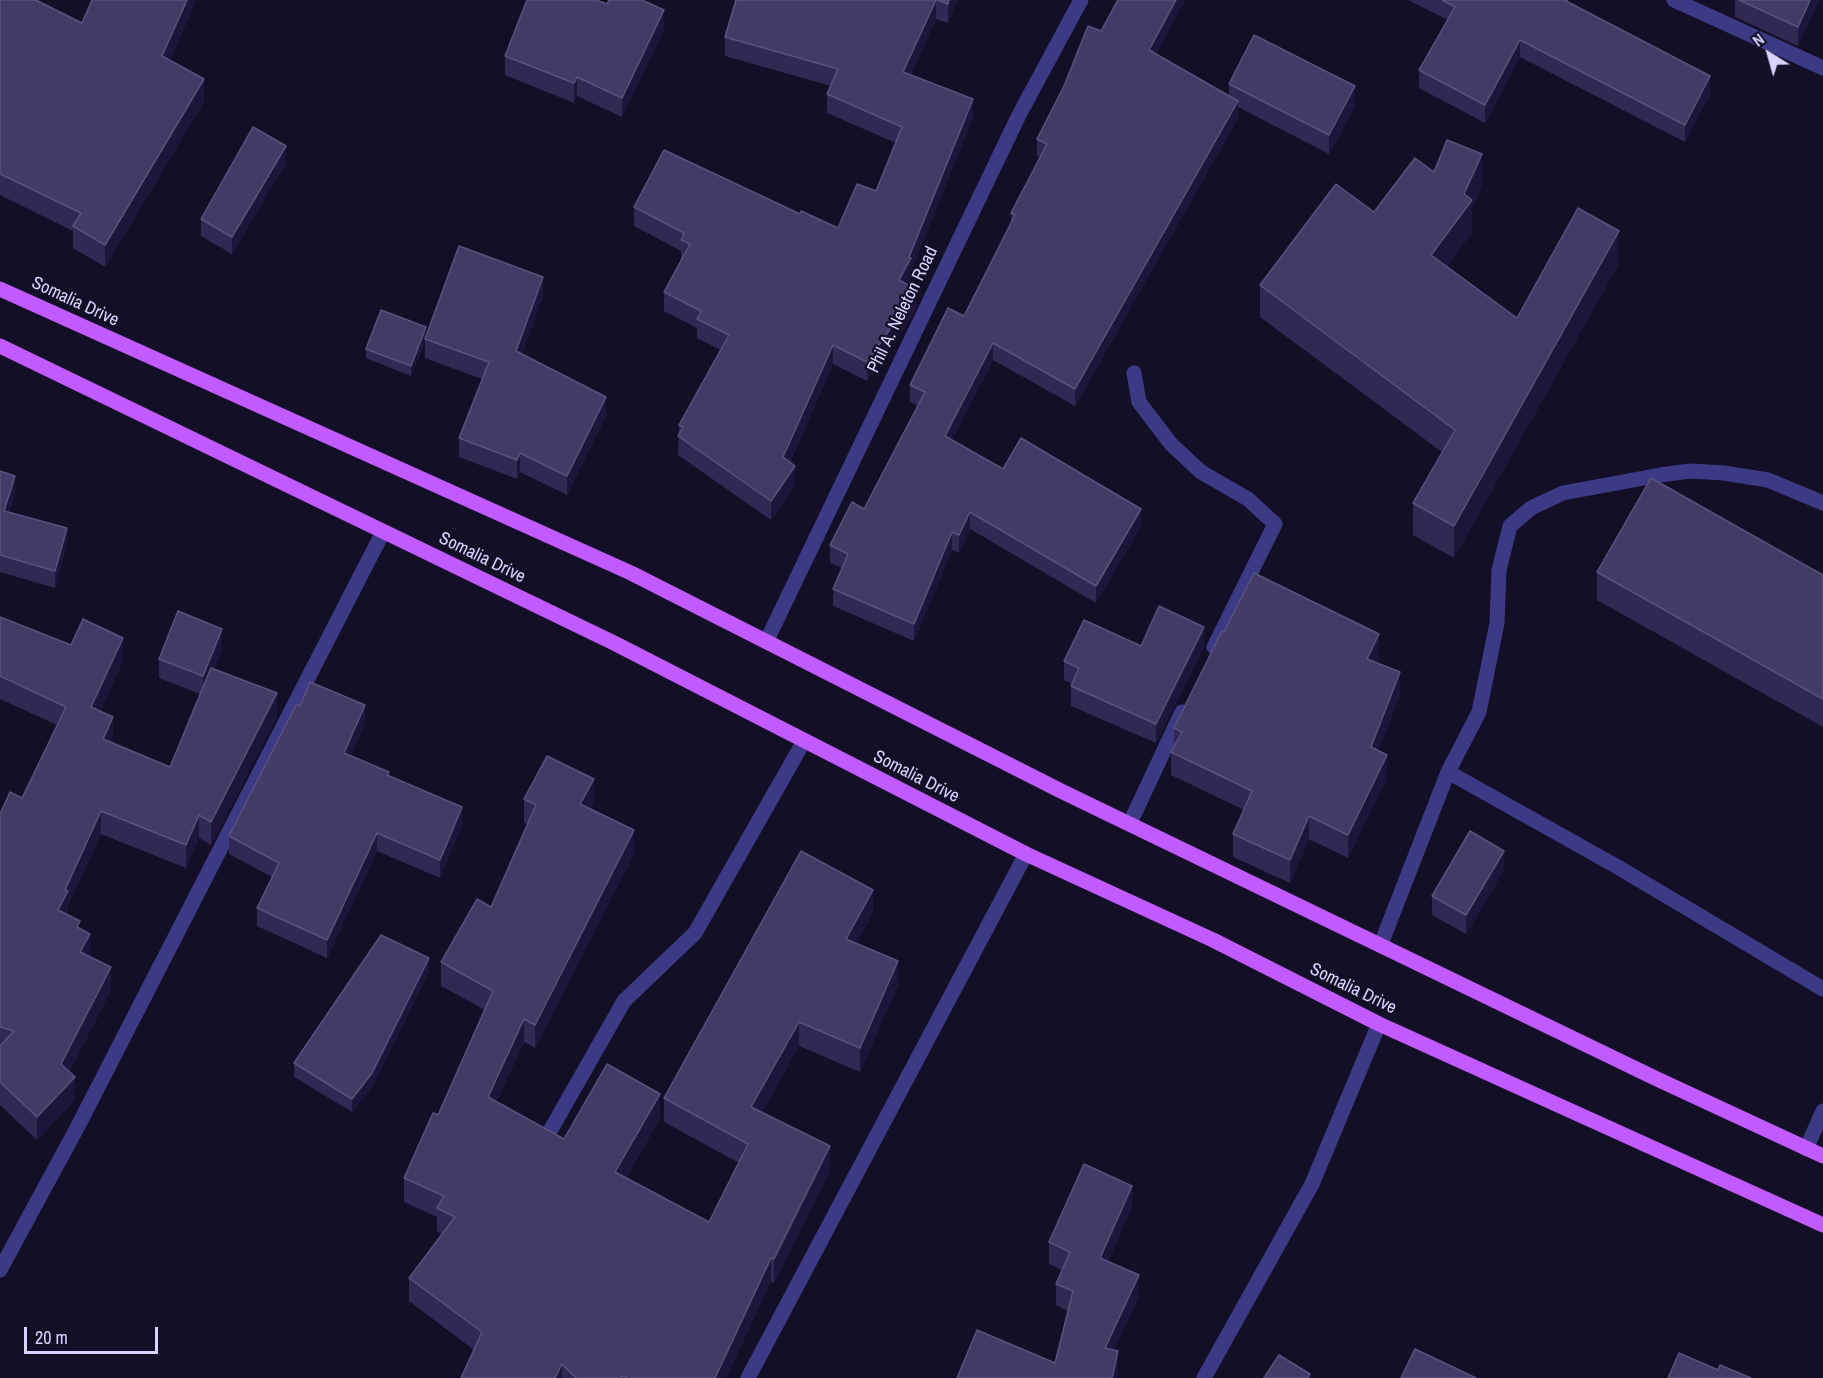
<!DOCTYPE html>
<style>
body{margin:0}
#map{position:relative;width:1823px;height:1378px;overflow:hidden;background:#130f26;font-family:"Archivo Narrow",sans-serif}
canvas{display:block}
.north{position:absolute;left:1739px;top:24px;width:60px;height:60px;-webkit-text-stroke:4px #130f26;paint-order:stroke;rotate:323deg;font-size:16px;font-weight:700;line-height:24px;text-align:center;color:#d9d4ff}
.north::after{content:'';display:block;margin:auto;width:21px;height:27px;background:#d9d4ff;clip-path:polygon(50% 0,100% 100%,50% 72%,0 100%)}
.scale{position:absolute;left:24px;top:1327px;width:134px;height:27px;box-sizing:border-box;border:3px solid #d9d4ff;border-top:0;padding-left:8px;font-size:18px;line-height:21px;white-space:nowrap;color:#d9d4ff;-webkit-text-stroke:4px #130f26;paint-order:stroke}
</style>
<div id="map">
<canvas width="1823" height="1378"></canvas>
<div class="north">N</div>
<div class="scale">20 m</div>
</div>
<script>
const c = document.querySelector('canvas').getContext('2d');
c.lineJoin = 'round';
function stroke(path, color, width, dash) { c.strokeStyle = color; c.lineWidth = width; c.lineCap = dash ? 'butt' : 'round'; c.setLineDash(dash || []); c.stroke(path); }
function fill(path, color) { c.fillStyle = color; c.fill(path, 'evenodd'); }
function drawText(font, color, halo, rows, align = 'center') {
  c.font = font + ' "Archivo Narrow",sans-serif'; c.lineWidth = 4.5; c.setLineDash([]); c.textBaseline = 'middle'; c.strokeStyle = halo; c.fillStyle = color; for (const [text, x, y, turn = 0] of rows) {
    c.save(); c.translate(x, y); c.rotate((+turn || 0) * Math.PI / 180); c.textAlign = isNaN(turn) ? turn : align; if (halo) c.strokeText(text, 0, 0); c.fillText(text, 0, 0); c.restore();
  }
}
const minor = new Path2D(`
 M1674,0l149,68
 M1134,373l5,29 32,42 30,28 47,27 27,25 -61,123
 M767,640l252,-525 62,-115
 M1448,772l168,94 207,123
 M1130,823l52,-111
 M1381,944l67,-172 31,-60 18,-89 2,-53 11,-44 21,-18 32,-15 97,-18 30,-4 34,2 44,7 55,23
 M550,1131l74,-130 71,-68 109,-192
 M1806,1149l17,-38
 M0,1270l77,-142 306,-596
 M748,1378l278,-524
 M1204,1378l108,-194 67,-160`);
const major = new Path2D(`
 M0,289l631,284 430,218 596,288 166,77
 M0,346l614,297 412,211 187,86 166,84 444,201`);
const wall = new Path2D(`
 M0,0l82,23 88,37 34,41 -99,166 -32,-19v-17l-73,-36z
 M736,0h221l-9,23 -12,-4 -25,55 62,44 -62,153v6l-4,7 9,24 -5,10 -44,63 -34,-17 -43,98 5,23 -24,35 -93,-65 1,-30 42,-75 -24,-12v-10l-33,-17v-19l18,-33h-1v-8l-47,-25v-19l166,7 38,14 38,-37 20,-48 -69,-30v-19l4,-8 -106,-30v-19z
 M1118,0h67l-29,54 73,42v-12l126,22 -26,48 -91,-47v11l-163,288 -82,-46 -41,80 51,29 138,57 -45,77 -126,-74 -11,24 -7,-3 -38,91 -81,-35v-17l9,-21 -12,-5v-18l34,-36 54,-103 -8,-4v-17l54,-69 47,-94v-9l29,-55 -3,-2v-17l64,-108z
 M1408,0h160v2l142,92 -25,48 -165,-85 -35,66 -66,-35v-18l29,-50z
 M1735,0h84l-21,46 -63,-29z
 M664,29l-42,88 -45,-21 -3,7 -69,-28v-19z
 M286,163l-54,91 -31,-18v-17z
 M1434,172l48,14 -10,22v24l-25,34 70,52 102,-55 -165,295 -41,-23v-32l29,-51 -182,-135v-32z
 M543,296l-21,58 84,62 -39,79 -47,-23 -3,7 -58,-22v-19l23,-59 -57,-21v-17l-14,35 -45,-18v-9l60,-14z
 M0,471l15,22 -6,19 58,33 -12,43 -55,-16z
 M1597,572l226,3v152l-226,-127z
 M0,617l71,28 52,16 -23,50 13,29 -1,3 58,24 30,-73 -41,-16v-19l63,-11 -8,21 63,47 -66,129 -12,-7 -13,30 -85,-34 -33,71v10l12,14 10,27 21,34 -42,82 6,28 -38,40 -37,-35v-291l22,-16 35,-73 -57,-26z
 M1224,632l155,26 -3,5 24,32 -22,56 9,27 -39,80 -39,-19 -19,44 -57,-26v-23l11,-24 -73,-35v-23l3,-4v-20z
 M1141,646h63l-48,97 -85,-37v-20l1,-2 -8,-4v-19z
 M365,723l-14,32 38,20 73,50 -22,53 -63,-27 -50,107 -70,-32v-18l15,-31 -43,-23v-18z
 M524,799l70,4 -4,6 44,45 -99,194 -11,-6 -28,60 68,37 96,-21 -34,60 83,44 30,-59 -75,-41v-24l209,-185 -17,30 42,42 -38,87 -61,-26 -37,66 68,58 -56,113 -3,-2 -45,97h-265l13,-28 -65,-49v-23l33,-44 -5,-3v-14l-33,-15v-24l34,-63 47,-105 -44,-24v-24l50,-55 36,-83 -3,-1z
 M1504,870l-38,64 -34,-19v-19z
 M429,971l-57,116 -20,25 -58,-35v-14z
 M1132,1207l-24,54 31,35 -25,54 4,23 -161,5 98,-15 13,-52 -12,-6v-21l6,-14 -13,-6v-22z`);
const shadedWall = new Path2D(`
 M187,0h10l-35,78v-22z
 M936,0v19l-33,72v-19z
 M949,0h8l-9,23v-19z
 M1176,0h9l-36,67v-17z
 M1810,0h9l-21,46v-19z
 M664,10v19l-42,88v-19z
 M1520,40v17l-35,66v-18z
 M1710,76v18l-25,48v-17z
 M577,77v19l-3,7v-20z
 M204,79v22l-99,166v-22z
 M1355,86v20l-26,48v-19z
 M973,99v19l-62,153v6l-12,22v-19z
 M1238,101v17l-163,288v-17z
 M286,146v17l-54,91v-17z
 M1482,154v32l-10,22v24l-41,55v-32l33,-61z
 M1619,231v32l-165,295v-32z
 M543,277v19l-27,74v-19z
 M916,289v19l-5,10 -44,63v-19z
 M426,327v10l-15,39v-10z
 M993,343v17l-48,94v-18z
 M833,345v19l-50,113v-20z
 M606,397v19l-39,79v-19z
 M520,453v19l-3,7v-19z
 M795,466v19l-24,35v-19z
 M15,476v17l-11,35v-17z
 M1141,509v17l-45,77v-17z
 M970,512v17l-11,24v-18z
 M67,528v17l-12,43v-17z
 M952,532v18l-38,91v-17z
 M1204,627v19l-48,97v-19z
 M222,629v19l-19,47v-19z
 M1379,634v24l-12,24v-23z
 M123,638v23l-32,69v-23z
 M1400,672v23l-29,75v-23z
 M277,693v23l-66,129v-23z
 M365,705v18l-21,48v-18z
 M113,717v23l-10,22v-23z
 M1387,755v23l-39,80v-23z
 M594,779v24l-14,24v-23z
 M462,807v18l-22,53v-18z
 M101,811v23l-33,71v9l-10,19v-23l7,-20z
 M199,815v23l-13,30v-23z
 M1309,816v23l-19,44v-23z
 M634,830v24l-99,194v-23z
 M377,833v18l-50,107v-18z
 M1504,851v19l-38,64v-19z
 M873,890v23l-27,49v-23z
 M90,934v23l-10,-5z
 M429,958v13l-57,116 -20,25v-13z
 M898,961v24l-38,87v-24z
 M111,967v23l-50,97v-23z
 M524,1019v23l-36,78v-23z
 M799,1022v24l-48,85v-24z
 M75,1077v23l-38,40v-23z
 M660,1094v24l-45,78v-24z
 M830,1146v24l-56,113v-24z
 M1132,1186v21l-32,72v-21z
 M771,1258v23l-45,97h-11z
 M1139,1275v21l-34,74v-22z
 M1118,1351v22l-1,5h-5z
 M562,1364v14h-7z`);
const building = new Path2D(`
 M0,0h36l46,23 10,-23h95l-25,56 42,23 -99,166 -32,-19 8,-13 -81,-39z
 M527,0h69l11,4 2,-4h33l22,10 -42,88 -45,-21 -3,6 -69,-27z
 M736,0h200l-33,72 70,27 -64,158 2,1 -12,22 17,9 -5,10 -44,63 -34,-17 -50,112 12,9 -24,35 -93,-65 5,-9 -4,-2 50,-90 -32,-16 4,-8 -37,-19 26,-48 -9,-4 3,-7 -50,-26 30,-57 136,64 1,-3 37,17 19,-44 19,7 26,-64 -75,-33 11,-25 -113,-32z
 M937,0h12l-1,4z
 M1118,0h58l-27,50 89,51 -163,288 -82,-46 -48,93 58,33 18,-31 120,71 -45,77 -126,-74 -11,23 -7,-3 -38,92 -81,-35 15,-35 -18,-9 22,-43 12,7 61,-117 -15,-7 38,-77 16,8 51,-101 -4,-2 36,-69 -10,-5 27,-53 24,-60 13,5z
 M1442,0h125l-1,1 144,75 -25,49 -165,-85 -35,65 -66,-35 36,-63z
 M1739,0h71l-12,27z
 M1254,35l101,51 -26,49 -100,-51z
 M253,127l33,19 -54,91 -31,-18z
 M1447,140l35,14 -18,40 8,6 -41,55 86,63 61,-110 41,23 -165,295 -41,-23 42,-73 -195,-145 76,-101 38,28 41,-54 19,14z
 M459,246l84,31 -27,74 90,46 -39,79 -47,-23 -3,7 -58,-22 30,-76 -64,-23z
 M381,310l45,17 -15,39 -45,-17z
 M0,471l15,5 -11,35 63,17 -12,43 -55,-16z
 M1651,478l172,97v124l-226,-127z
 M1254,573l125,61 -12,25 33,13 -29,75 16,8 -39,80 -39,-19 -19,44 -57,-26 19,-43 -81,-39 11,-20 -8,-4 48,-97 2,1z
 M1159,606l45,21 -48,97 -85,-38 8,-18 -15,-7 20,-41 57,26z
 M178,611l44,18 -19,47 -44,-17z
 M0,617l71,28 12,-26 40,19 -32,69 22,10 -10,22 67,28 41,-99 66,25 -66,129 -12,-7 -13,30 -85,-34 -36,79 3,1 -10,19 22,11 -3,6 13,7 -10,18 31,15 -50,97 14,13 -38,40 -37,-35v-36l14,-15 -14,-4v-213l10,-22 12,6 44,-91 -66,-31z
 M310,682l55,23 -21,48 45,19 -2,3 75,32 -22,53 -63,-27 -50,107 -70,-32 22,-45 -50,-27 67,-131 4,1z
 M547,756l47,23 -14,25 54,26 -99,195 -11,-6 -36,78 76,42 43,-75 53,30 -45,78 94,50 39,-78 -84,-46 137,-247 72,39 -27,49 52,22 -38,87 -61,-26 -48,85 79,39 -56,113 -3,-1 -56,120h-87l-5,-2 -3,2h-44l-14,-14 -7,14h-94l21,-46 -73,-54 46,-61 -18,-9 7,-12 -40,-18 29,-65 5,2 55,-124 -52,-29 36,-63 14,8 45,-102 -12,-6z
 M1470,831l34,20 -38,64 -34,-19z
 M381,935l48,23 -57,115 -20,26 -58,-36z
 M1084,1164l48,22 -32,72 39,17 -34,73 13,3 -6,27h-155l20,-48 78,33 18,-72 -17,-7 14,-32 -21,-10z
 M1415,1349l61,29h-75z
 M1679,1353l39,17 2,-5 31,13h-83z
 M1279,1355l31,19 -2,4h-44z`);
const streetNames = [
 ["Somalia Drive",75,302,25],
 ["Phil A. Neleton Road",903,310,-64],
 ["Somalia Drive",482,558,26],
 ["Somalia Drive",916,777,27],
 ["Somalia Drive",1353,989,26]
];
stroke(minor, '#3d3a85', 15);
stroke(major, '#c25bff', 15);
fill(wall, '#312854');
fill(shadedWall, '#1d163a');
fill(building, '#433a66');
stroke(building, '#5a527e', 1.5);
drawText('18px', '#d9d4ff', '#130f26', streetNames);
</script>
